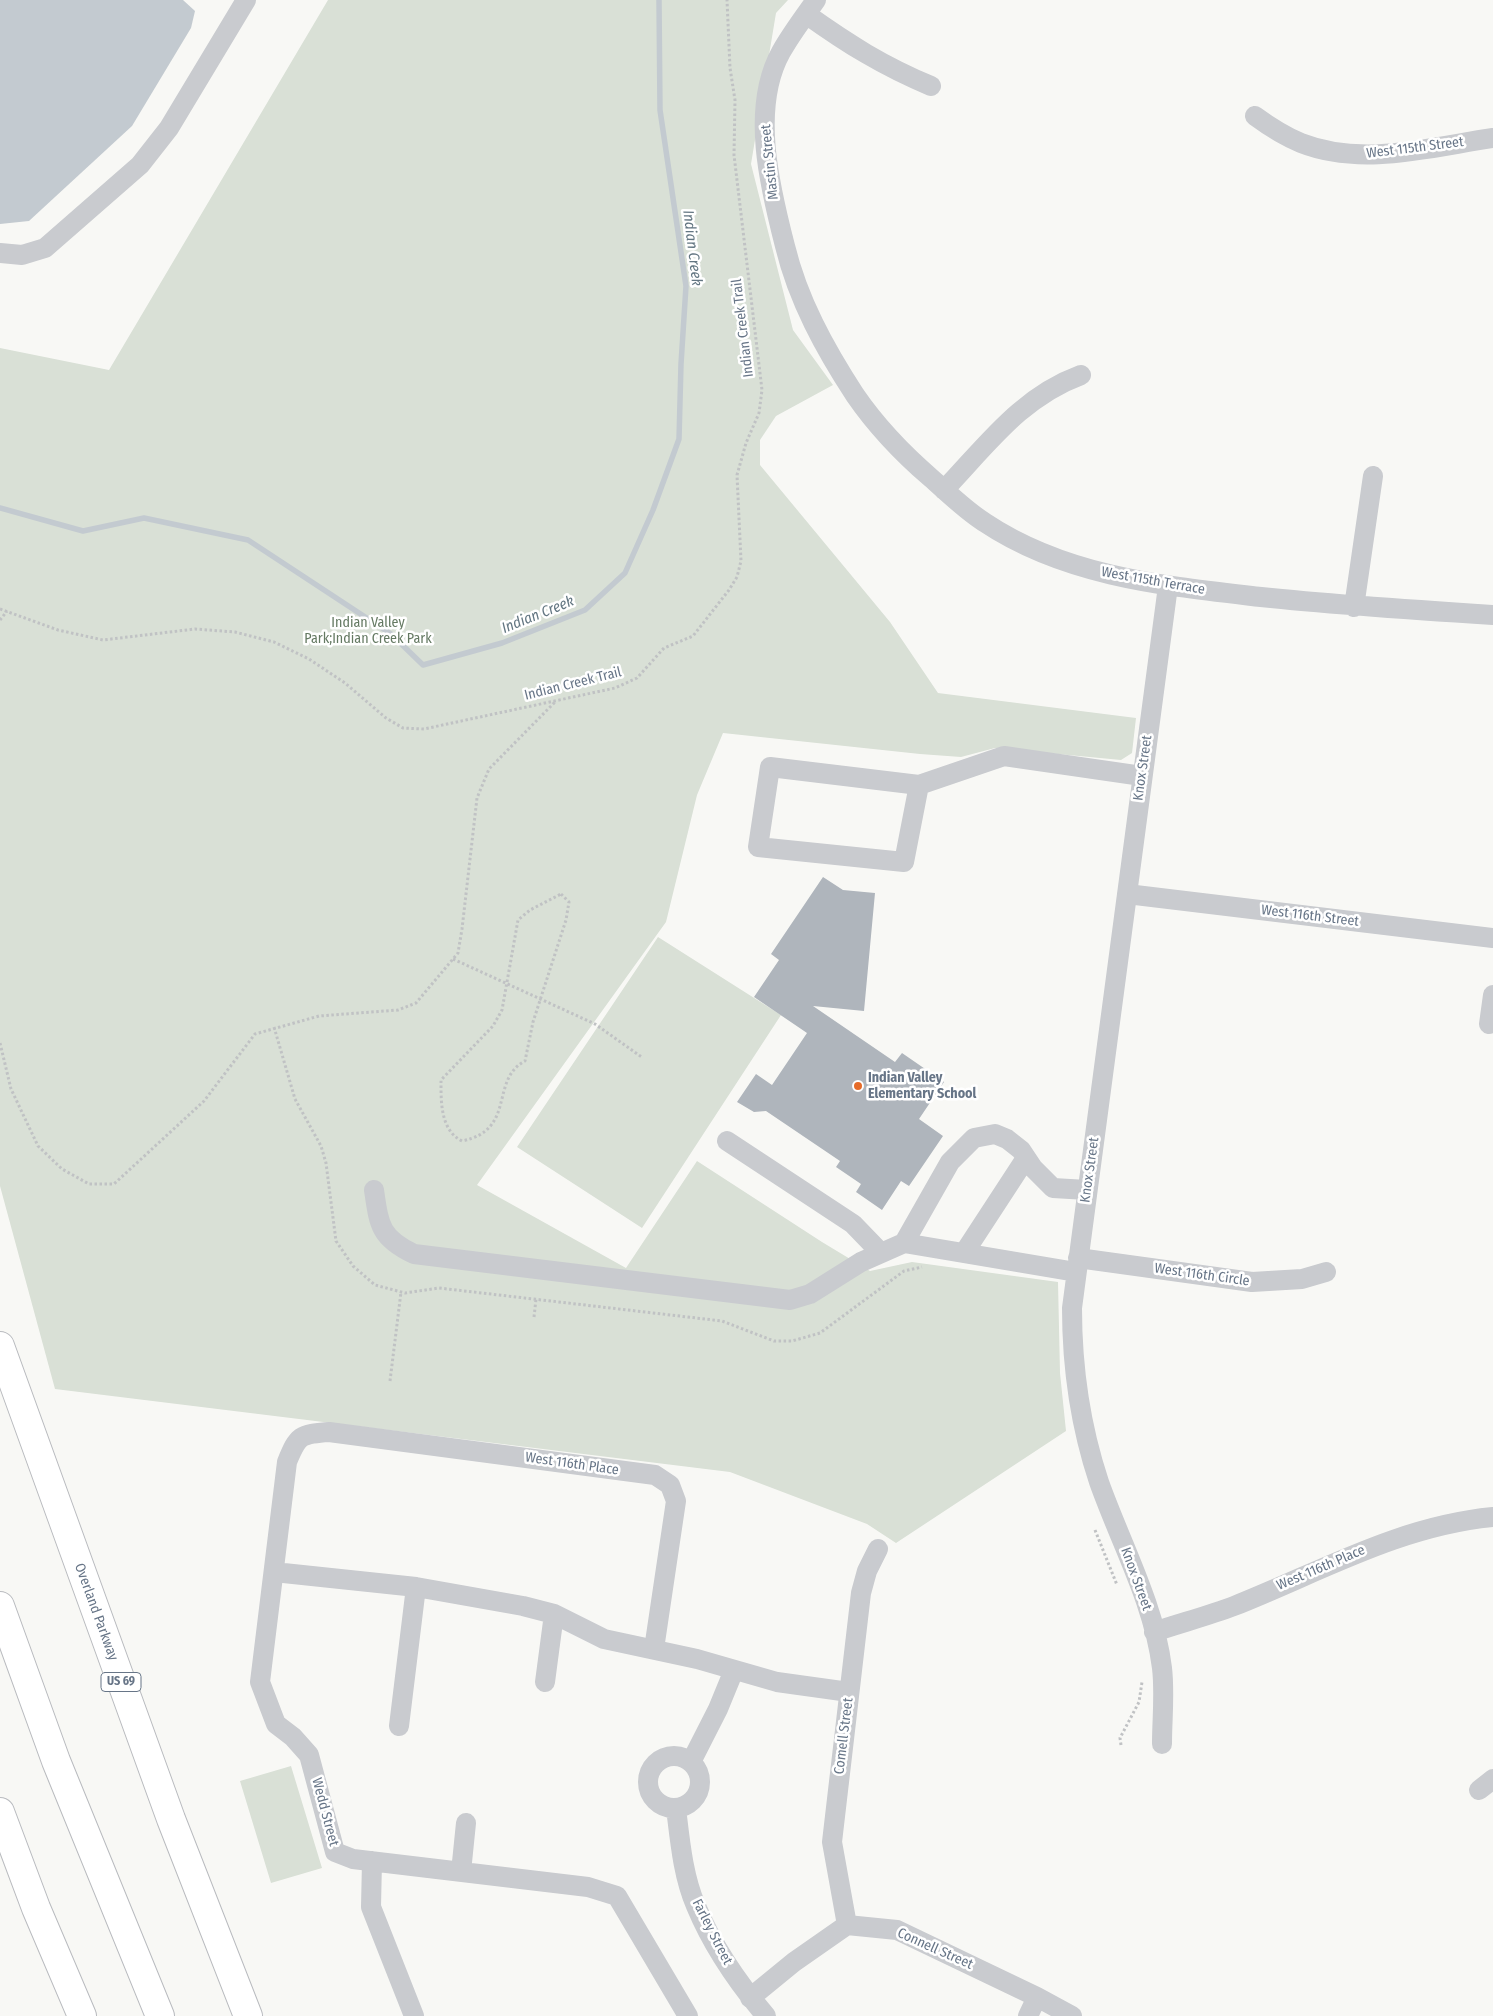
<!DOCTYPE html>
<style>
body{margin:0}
canvas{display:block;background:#f8f8f5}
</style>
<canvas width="1493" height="2016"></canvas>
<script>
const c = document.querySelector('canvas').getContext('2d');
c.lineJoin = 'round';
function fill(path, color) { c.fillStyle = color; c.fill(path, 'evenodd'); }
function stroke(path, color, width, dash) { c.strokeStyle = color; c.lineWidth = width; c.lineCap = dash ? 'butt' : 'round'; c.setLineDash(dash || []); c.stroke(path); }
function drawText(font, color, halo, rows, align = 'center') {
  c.font = font + ' "Fira Sans Condensed",sans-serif'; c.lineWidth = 5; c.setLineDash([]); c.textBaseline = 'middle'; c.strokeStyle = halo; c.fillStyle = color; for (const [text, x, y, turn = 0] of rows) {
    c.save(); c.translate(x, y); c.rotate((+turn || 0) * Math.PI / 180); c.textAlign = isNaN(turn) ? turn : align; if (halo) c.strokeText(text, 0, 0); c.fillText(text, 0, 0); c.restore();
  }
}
const green = new Path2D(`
 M328,0h460l-12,13 -25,151 42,166 40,55 -57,31 -16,24v25l130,157 48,71 198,25 -4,35 -11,7 -126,-12 -34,9 -41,-3 -197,-21 -26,62 -31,127 -189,263 149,83 71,-107 125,81 48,29 42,-9 146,20 2,91 6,58 -170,112 -29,-19 -137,-52 -675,-83 -55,-203v-838l109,22z
 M658,937l123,78 -139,213 -125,-81z
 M291,1766l31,102 -51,15 -31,-102z`);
const water = new Path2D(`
 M0,0h183l12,11 -4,17 -59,98 -103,95 -29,3z`);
const stream = new Path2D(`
 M0,508l83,23 61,-13 104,22 143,94 32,31 79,-22 83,-33 40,-37 28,-63 26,-71 2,-75 5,-78 -26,-176 -1,-110`);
const building = new Path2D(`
 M823,877l20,13 32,3 -11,118 -51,-5 82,56 7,-9 42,29 -25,37 24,17 -34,50 -8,-5 -19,29 -26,-18 5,-8 -25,-17 4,-6 -74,-50 -12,1 -17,-10 19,-28 16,11 35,-52 -53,-36 25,-37 -8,-6z`);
const path = new Path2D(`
 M0,609l58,21 45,10 92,-11 40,3 39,10 35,17 36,24 41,35 17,10 21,1 191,-41 22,-10 27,-30 29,-12 36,-46 8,-13 4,-16 -4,-86 9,-32 13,-30 3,-23 -28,-235 1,-55 -5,-32 -3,-68
 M0,620l7,-9
 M561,894l8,8 -3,18 -33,102 -8,39c-36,19 -8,69 -63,80 -22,-11 -21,-40 -21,-61l52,-54 9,-16 16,-90 12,-10z
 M453,959l142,65 48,34
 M274,1027l21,72 26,47 5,17 10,78 17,25 22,19 30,8 34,-5 283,33 52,20h18l28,-8 84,-62 18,-4
 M0,1043l11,46 27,57 24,23 27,15h25l90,-83 51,-67 64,-18 79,-6 18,-7 42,-50 4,-24 15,-131 12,-29 67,-68
 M534,1317l2,-18
 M390,1381l11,-89
 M1095,1530l22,55
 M1121,1745l-1,-7 19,-36 3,-20`);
const minor = new Path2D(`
 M816,0c-12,17 -25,34 -35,52 -31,56 -11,136 4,194 13,54 40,103 70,149 22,32 47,58 76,83 17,15 34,32 53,44 82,55 181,64 277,75 77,8 154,13 232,18
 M806,14c42,30 77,52 125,72
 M1255,116c15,11 29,20 46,27 61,24 130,4 192,-5
 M0,253l22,2 23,-7 95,-83 29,-37 77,-128
 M944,490c43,-45 77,-93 137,-115
 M1354,607l19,-131
 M919,785l-15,77 -146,-15 12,-80 149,18 85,-29 138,20
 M1127,894l366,44
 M1489,1024l4,-29
 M727,1141l126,83 28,29
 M374,1190c5,35 6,48 40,64l376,46 20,-6 51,-32 43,-19 172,29
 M904,1243l46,-81 24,-24 21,-4 12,5 14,11 12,18 20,20 34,2
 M964,1253l62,-95
 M1078,1258l174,24 50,-3 24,-7
 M274,1572l142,15 107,19 31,8 50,25 93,20 80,23 72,10
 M1154,1632c26,-9 54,-16 80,-26 86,-34 165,-80 259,-89
 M654,1649l22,-148 -6,-16 -15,-10 -326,-43c-29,2 -31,3 -42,30l-27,220 16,42 17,13 16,18 26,97 18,7 235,28 29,9 71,120
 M545,1682l9,-68
 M399,1726l17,-139
 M1162,1744c0,-25 3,-51 0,-76 -8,-65 -41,-124 -63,-186 -19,-57 -27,-114 -27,-174l96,-722
 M648 1782a26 26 0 1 1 52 0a26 26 0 1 1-52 0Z
 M691,1762l27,-53 16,-39
 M1479,1790l14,-11
 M676,1808c4,33 7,68 20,98 17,41 42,77 70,110
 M372,1861l-1,46 43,109
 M461,1872l5,-49
 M847,1925l-15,-83 29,-249 6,-22 11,-22
 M750,1998l44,-36 53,-37 50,5 140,67 35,19
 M1028,2016l9,-19`);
const highway = new Path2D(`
 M0,1346l171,473 77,197
 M0,1606l56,155 104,255
 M0,1812l36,96 46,108`);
const markers = [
 [858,1086,5,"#e56b29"]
];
const shields = [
 [121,1682,40]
];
const shieldNames = [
 ["US 69",121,1682]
];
const streetNames = [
 ["West 115th Street",1415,148,-7],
 ["Mastin Street",770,162,-96],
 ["Indian Creek Trail",743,328,-97],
 ["West 115th Terrace",1153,581,10],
 ["Indian Creek Trail",573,684,-14],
 ["Knox Street",1143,768,-82],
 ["West 116th Street",1310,916,7],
 ["Knox Street",1090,1170,-82],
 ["West 116th Circle",1202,1275,8],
 ["West 116th Place",572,1464,8],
 ["West 116th Place",1321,1568,-23],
 ["Knox Street",1136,1579,70],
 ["Overland Parkway",96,1612,70],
 ["Comell Street",844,1736,-83],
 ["Wedd Street",325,1812,75],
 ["Farley Street",712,1932,63],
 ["Connell Street",935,1949,24]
];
const parkNames = [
 ["Indian Valley",368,623],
 ["Park;Indian Creek Park",368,639]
];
const poiNames = [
 ["Indian Valley",868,1078],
 ["Elementary School",868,1094]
];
const waterNames = [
 ["Indian Creek",692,248,83],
 ["Indian Creek",538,615,-22]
];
fill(green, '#d9e0d6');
fill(water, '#c3cad0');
stroke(stream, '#c3cad0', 5.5);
fill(building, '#afb5bc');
stroke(highway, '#b9bbbf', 30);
stroke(path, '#c0c2c4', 3, [2.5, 2.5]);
stroke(minor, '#c9cbcf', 20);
stroke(highway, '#fff', 28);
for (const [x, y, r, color] of markers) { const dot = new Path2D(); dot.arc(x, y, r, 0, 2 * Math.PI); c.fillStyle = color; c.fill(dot); stroke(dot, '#fff', 2); }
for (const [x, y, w] of shields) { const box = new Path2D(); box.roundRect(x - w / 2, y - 9.5, w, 19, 4); c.fillStyle = '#fff'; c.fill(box); stroke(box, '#677587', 1); }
drawText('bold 12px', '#677587', null, shieldNames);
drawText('14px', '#677587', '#fff', streetNames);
drawText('14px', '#647962', '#fff', parkNames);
drawText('bold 14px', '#677587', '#fff', poiNames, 'left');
drawText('italic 15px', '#637682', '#fff', waterNames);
</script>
